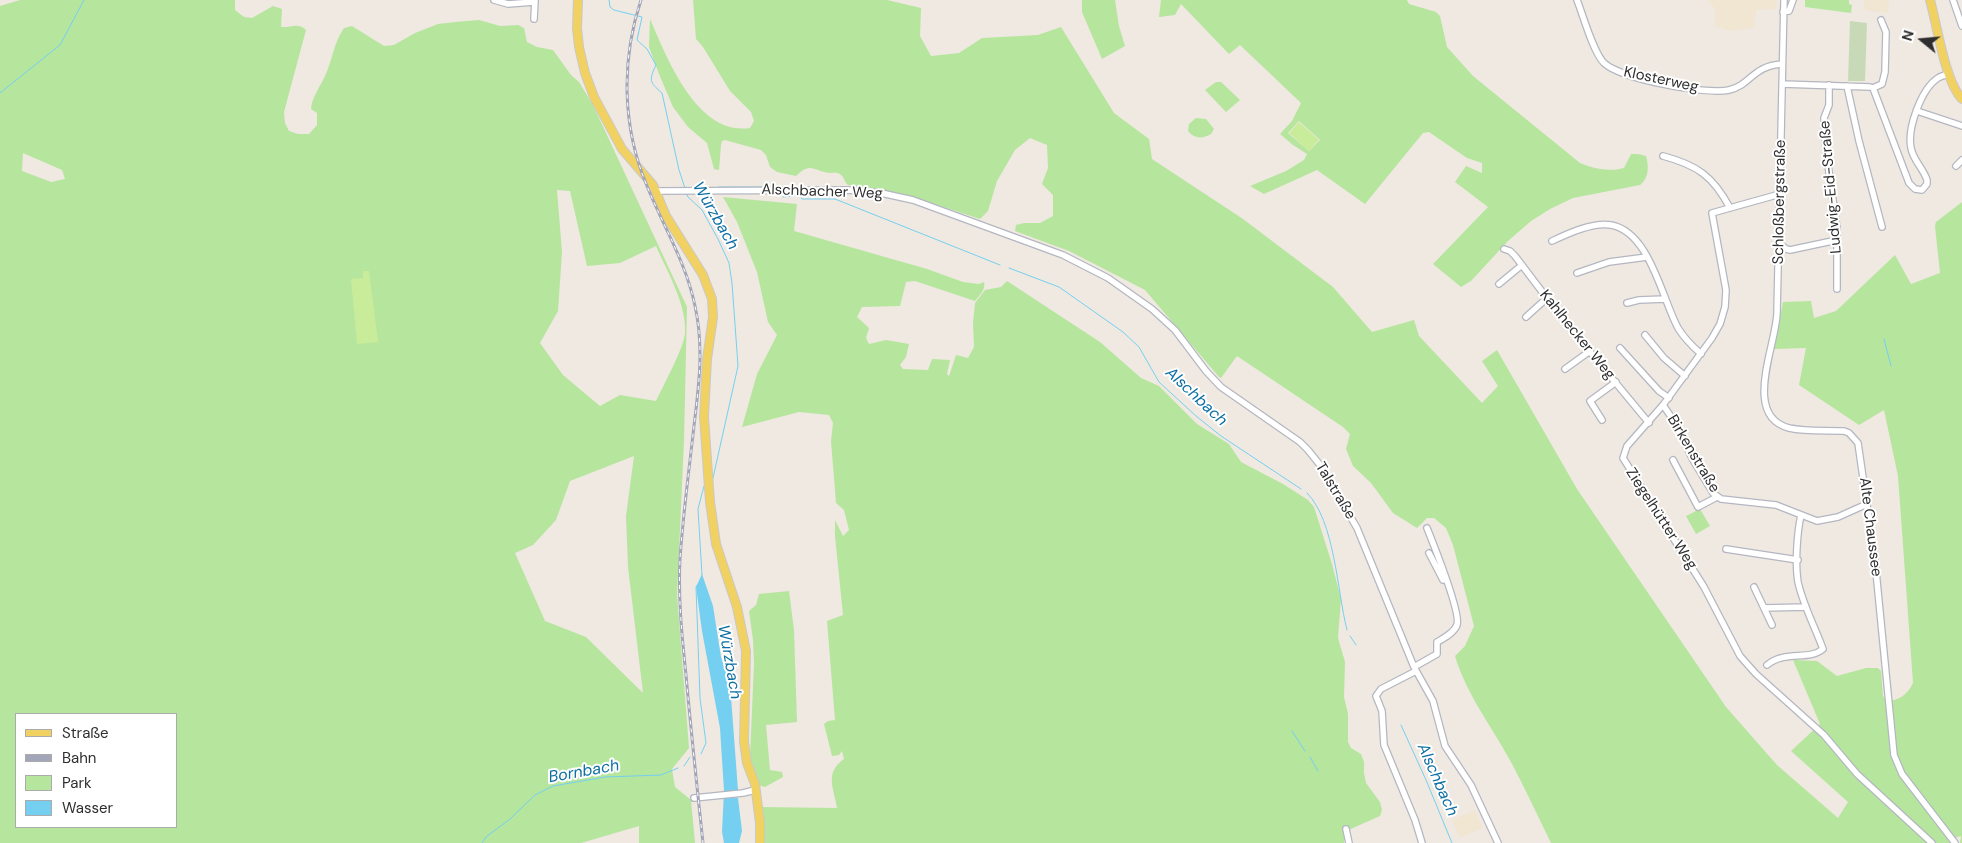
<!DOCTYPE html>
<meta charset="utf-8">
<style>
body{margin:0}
#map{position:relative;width:1962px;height:843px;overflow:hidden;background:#efe9e1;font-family:"DM Sans",sans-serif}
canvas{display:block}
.legend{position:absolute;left:15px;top:713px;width:162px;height:115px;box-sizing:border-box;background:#fff;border:1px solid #ababab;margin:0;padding:6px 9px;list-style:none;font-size:15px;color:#2e2e2e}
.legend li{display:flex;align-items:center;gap:10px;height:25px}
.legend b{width:25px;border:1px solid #ababab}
.north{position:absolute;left:1897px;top:15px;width:50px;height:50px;-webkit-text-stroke:4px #fff;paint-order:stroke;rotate:287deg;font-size:14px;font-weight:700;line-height:20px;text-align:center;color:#2e2e2e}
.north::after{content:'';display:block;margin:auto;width:18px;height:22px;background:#2e2e2e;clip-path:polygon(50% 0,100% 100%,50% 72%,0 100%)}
</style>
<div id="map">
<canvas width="1962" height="843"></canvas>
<ul class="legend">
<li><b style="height:6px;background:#f2d163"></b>Straße</li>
<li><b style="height:6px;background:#a3a6b8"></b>Bahn</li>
<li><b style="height:14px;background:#b6e59e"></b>Park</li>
<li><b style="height:14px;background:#75cff0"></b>Wasser</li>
</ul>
<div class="north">N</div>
</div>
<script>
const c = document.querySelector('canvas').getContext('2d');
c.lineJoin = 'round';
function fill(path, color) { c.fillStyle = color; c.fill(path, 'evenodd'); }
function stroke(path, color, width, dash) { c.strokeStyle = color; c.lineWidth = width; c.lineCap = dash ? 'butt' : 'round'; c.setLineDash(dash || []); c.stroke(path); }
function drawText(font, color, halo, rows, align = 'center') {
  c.font = font + ' "DM Sans",sans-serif'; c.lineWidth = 4; c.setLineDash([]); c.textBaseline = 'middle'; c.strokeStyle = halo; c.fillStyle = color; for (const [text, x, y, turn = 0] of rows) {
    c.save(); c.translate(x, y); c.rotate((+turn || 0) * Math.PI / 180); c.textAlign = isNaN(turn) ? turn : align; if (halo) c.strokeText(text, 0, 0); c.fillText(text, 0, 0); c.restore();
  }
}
const education = new Path2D(`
 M1707,0h70l-1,9 -20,1 -2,18 -23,3 -16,-5v-18z
 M1864,0h25l-1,13 -23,-3z
 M1475,810l8,18 -23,10 -8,-18z`);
const green = new Path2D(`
 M20,0h215v10l9,7 8,1 21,-12 9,3 -1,18c9,1 17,-5 25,3l-22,82 1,11 4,8 9,3h11l8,-9v-12l-6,-4c1,-12 9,-22 14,-33 8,-17 8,-32 19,-48l8,-2 32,20 10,-1 21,-12 23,-9 17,-2 24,-2 21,6 18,-1 6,3 3,14 10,5 16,3 18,25 8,7 14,23 94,202 -3,134 -7,154 12,153 -17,21 3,18 16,13 4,43h-56v-17l-58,17h-581v-837zM23,153l39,17 3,9 -14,3 -29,-11zM557,190l13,1 17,75 33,-3 36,-17c11,25 31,59 29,87 -1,15 -22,53 -29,68l-36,-6 -20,11 -37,-31 -23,-32 18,-32 4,-59zM634,456l-8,60 2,51 15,126 -57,-56 -41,-16 -30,-68 18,-8 23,-25 14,-39zM16,714h160v113h-160z
 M693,0h194l34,8 -1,28 11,20 28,-3 23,-15 56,-3 23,-8 53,86 35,26 3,20 91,60 90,68 39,45 42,-12 5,16 63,67 16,-17 -16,-25 15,-11 80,139 149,218 51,58 61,53 10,-16 -57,-51 29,-27 -27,-64 24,1 20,15 29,-8h12l3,3 2,25 3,5c13,0 22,-7 27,-18l-15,-207 -14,-66 -25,15 -60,-40 7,-37 -32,1 9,-47 28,-1 3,17 22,-7 59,-56 16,29 29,-11 -5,-47 1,-4 26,-20v641h-2l1,-7 -7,2v5h-403c-13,-26 -25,-53 -39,-79 -19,-36 -45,-68 -57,-108l10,-10 9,-20 -21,-81 -7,-17 -12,-10h-7l-10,10 -24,-15 -22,-30 -18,-17 -7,-17 4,-15 -7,-7 -106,-71 -16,22 -2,-1 -74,-87 -76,-39 -54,-20 1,-6 8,-2h16l13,-7v-21l-11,-11 6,-16 -1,-23 -17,-7 -15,12 -18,31 -9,30 -8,8 -73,-24 -59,-10c-4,-3 -3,-7 -7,-10 -3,-3 -7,-2 -11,-2 -17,-2 -19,-12 -34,3l-19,-4 -7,-5 -4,-12 -5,-5 -36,-10 -3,1 -1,4 -2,25 -5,-1 -7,-26 -19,-16 -15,-20 -14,-33 -10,-27 1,-28c17,39 47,117 100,109l4,-7 -3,-9 -21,-21 -27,-44 -7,-8z
 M1082,0h33l4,26 6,20 -23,13 -20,-47z
 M1161,0h246l2,4 27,8 4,4 7,31 26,29 107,87c14,6 29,9 44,5l7,-14h7l8,2c3,11 3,22 -6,29l-67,13 -23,11 -19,12 -23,20 -37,40 -10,6 -28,-23 55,-57 -33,-25 11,-16 16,7v-10l-15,-5 -38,-26 -6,1 -58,71 -48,-34 -53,24 -14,-8 36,-15 18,-11 3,-6 -14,-9 -13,-11 12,-13 9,-18 -61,-58 -11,9 -48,-50 -6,11 -16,2zM1299,121l21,19 -11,11 -21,-18z
 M1805,0h44v4l3,1 -1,8 -46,-6z
 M1216,82h5l19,18 -14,12 -21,-22z
 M1196,118l10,1 8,10 -3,5c-9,5 -16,5 -23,-3l1,-7z
 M723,197l74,7 -3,27 133,38 36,13 16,2 5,-2c2,7 -4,13 -9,19l-60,-20 -9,1 -6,24 -38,1 -5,10 12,11 -3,10 3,6 17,-4 23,4 -3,13 -6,8 3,4 25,1 4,-11 18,1 -3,14 2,2 7,-21 12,3 6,-11 -1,-24 2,-20 10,-13 16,-3 6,-6 93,61 41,36 18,8 38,38 32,20 12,18 42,22 25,16 6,7 18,57 9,35 -3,39 7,24 -1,35 4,17v28l3,6 10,6 3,8v11l2,10 14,19 2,8 -2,6 -36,16v11h-583v-36l76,1c-3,-20 -13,-35 7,-49l-2,-8 -3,4 -7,1 -8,-32 4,-3 7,-1 -8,-99 16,-6 -8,-79v-16l8,16 6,-6 -5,-20 -8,-7 -5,-62 2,-18 -4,-8 -30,-3 -57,15 15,-53 20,-39 -9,-13 -11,-50 -20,-50z
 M1700,509l10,17 -14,8 -10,-18z
 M789,591l5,39 3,92 -31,3 4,45 12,2 1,5 -18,10 -7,-2 -8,-28 4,-94 -1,-23 -4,-29 7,-6 3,-11z`);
const cemetery = new Path2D(`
 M1850,21l17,2 -2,58h-17z`);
const pitch = new Path2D(`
 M1299,122l20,18 -10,11 -20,-18z
 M363,271h6l9,71 -21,2 -6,-65 12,-1z`);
const water = new Path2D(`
 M702,574l11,32 8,51 9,27 8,106 -9,2v5l9,1 4,33 -3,12h-15l-2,-11 2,-41 -4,-63 -18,-97 -6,-44z`);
const stream = new Path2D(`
 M609,0l1,7 4,3 28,7 -5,23 10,9 9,16c-7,15 -7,17 6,28l17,77 6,18
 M0,93l60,-48 24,-45
 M719,187h64
 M686,192l2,5 14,13 16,29 11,24 3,20 6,83 -25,112
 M783,197l17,-2 2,4h33l165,66
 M1009,268l50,19 64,45 16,15 20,35 37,34 25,20 80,53
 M1884,339l7,27
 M1307,493c28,28 30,98 40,137
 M702,575l-4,-66 6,-23
 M698,584l-2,3 4,111 6,45 -5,11
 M1350,636l6,9
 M1401,725l25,55 26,63
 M1292,731l13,20
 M1310,757l8,14
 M684,766l6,-9
 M482,843l4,-6 24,-18 25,-24 18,-9 52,-9 56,-2 17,-7`);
const minor = new Path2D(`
 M494,0l14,4 26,-2
 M1577,0c6,15 16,52 27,63 17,16 102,32 125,27 22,-5 23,-24 53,-26
 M1784,0l-7,313c-1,33 -35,103 12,115 18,4 37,2 55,3l5,2 9,10 17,118 19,194 8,19 53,69
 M1953,0l9,26
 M1783,12l6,-1 4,-11
 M534,19l1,-19
 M1782,84l88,3 3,1
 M1829,85v20l-5,13 2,33 11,77v61
 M1847,86l12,55 23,86
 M1873,88l36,95 6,6 7,1 5,-6v-4c-4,-12 -14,-20 -16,-32 -4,-19 10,-59 27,-70 3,-2 7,-3 11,-4
 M1873,88l9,-4 3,-12 1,-40 -5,-12
 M1917,111l45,15
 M1663,156c34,9 50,20 67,52
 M1956,166l6,-6
 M656,191l192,-1 33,3 32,7 150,55 45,23 44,31 23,21 31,41 15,16 79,55 8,8 12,15 37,63 57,139 19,34 12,45 26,39 27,58
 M1780,194l-68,19 14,77 -1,17 -5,17 -8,14 -49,67 -36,41 -4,12 81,129 36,69 16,18 68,61 33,39 75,69
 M1552,241c17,-8 41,-19 59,-16 39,7 51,74 67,103 6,10 14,18 23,26
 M1778,242l8,7 4,1 47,-10
 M1504,249l6,2 5,5 47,62 87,105
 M1577,273l32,-11 38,-5
 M1499,284l23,-19
 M1627,303l12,-3 26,-1
 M1526,317l21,-19
 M1645,335l19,23 21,18
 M1620,348l39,43 10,7
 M1565,369l25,-18
 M1663,405l13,19 17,36 20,33 8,6 55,6 41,16 21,-4 29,-13
 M1602,420l-12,-19 26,-19
 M1673,460l25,47 19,-10
 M1726,549l72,11
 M1429,553l14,27
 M1754,587l18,38
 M1764,608l42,-1
 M1767,665c18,-15 42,-4 56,-16 -8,-22 -20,-44 -25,-67 -3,-18 -1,-49 3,-67
 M1414,667l23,-13v-12c7,-4 17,-9 20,-17 4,-12 -24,-82 -30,-97
 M1416,671l-35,18 -5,7 6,15 2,34 31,75 7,23
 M694,798l49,-5 12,-3
 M1346,829l3,14`);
const major = new Path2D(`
 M578,0l-1,28 2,19 6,26 9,24 28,52 31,36 13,31 37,59 9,24 1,18 -6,42 -3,58 6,85 6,42 21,63 9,44 -2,91 3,21 8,21 5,39v20
 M1930,0c7,24 15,82 32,99`);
const rail = new Path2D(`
 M641,0c-20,60 -19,127 6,186 16,40 39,76 48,120 9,40 4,79 -1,120 -5,44 -11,89 -14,133 -2,39 2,78 6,116 5,56 11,112 17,168`);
const streetNames = [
 ["Klosterweg",1661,80,12],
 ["Ludwig-Eid-Straße",1831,187,-95],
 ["Alschbacher Weg",822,192,2],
 ["Schloßbergstraße",1780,202,-89],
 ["Kahlhecker Weg",1577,335,51],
 ["Birkenstraße",1693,454,59],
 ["Talstraße",1335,491,59],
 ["Ziegelhütter Weg",1661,519,57],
 ["Alte Chaussee",1870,527,83]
];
const waterNames = [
 ["Würzbach",715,216,60],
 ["Alschbach",1196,397,43],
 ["Würzbach",729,662,80],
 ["Bornbach",584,772,-10],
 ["Alschbach",1437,780,66]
];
fill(education, '#f0e6d1');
fill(green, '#b6e59e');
fill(cemetery, '#c8d9b8');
fill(pitch, '#c9ec9a');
fill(water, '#75cff0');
stroke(stream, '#75cff0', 1);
stroke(minor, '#b4b7c1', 8);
stroke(major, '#c9c9c9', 10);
stroke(minor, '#fff', 5.5);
stroke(major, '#f2d163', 8);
stroke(rail, '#a3a6b8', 3);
stroke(rail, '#fff', 1, [4]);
drawText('15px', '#2e2e2e', '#fff', streetNames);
drawText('italic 16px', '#0d6fa3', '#fff', waterNames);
</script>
